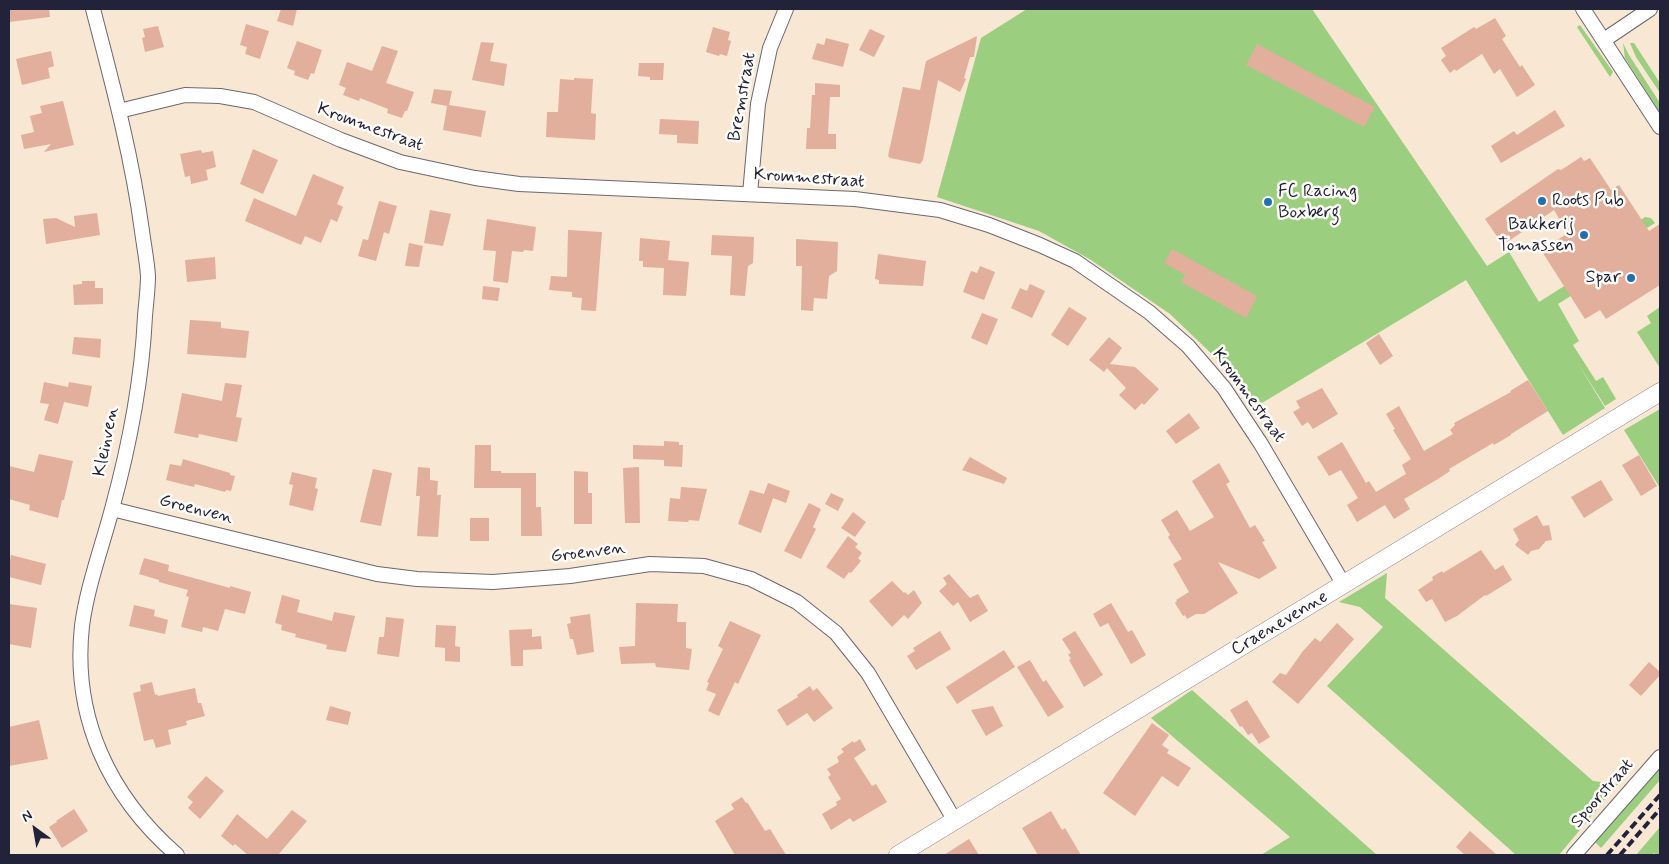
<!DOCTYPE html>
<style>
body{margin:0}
#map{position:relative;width:1669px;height:864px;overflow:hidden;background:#f7e7d3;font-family:Mynerve,sans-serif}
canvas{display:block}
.frame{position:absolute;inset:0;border:10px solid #22223b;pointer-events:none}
.north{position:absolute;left:10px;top:804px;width:50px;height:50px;-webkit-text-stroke:4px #fdfcf7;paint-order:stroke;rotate:328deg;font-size:14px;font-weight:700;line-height:20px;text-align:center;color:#22223b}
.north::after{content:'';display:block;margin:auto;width:18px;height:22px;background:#22223b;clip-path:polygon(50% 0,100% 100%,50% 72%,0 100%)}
</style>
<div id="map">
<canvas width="1669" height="864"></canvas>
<div class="frame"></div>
<div class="north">N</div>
</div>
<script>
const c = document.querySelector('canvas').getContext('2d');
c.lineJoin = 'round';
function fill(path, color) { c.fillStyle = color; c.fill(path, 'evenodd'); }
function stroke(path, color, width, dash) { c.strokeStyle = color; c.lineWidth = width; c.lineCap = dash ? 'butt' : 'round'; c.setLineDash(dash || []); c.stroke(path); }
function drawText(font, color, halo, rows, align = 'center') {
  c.font = font + ' Mynerve,sans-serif'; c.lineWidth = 5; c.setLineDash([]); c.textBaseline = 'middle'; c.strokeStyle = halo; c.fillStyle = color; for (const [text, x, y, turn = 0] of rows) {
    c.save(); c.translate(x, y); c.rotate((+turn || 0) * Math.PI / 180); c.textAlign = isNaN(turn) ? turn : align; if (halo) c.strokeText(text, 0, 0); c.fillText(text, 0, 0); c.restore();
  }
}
const green = new Path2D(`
 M1027,9h285l175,257 22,-14 30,50 57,-36 15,-26 34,-23 6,1 4,5 -26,16 -17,31 -54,34 21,37 -6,4 23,36 7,-4 13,22 -11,7 -28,-44 28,46 -42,27 -97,-155 -209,126 -40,-47 -47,-45 -79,-54 -52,-29 -102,-34 44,-159z
 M1580,25l33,47 -3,5 -33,-50z
 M1623,43l6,12 31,48v10l-35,-55z
 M1630,43h4l26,40v10l-24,-36z
 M1660,307v61l-23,-36 14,-9 -4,-7z
 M1660,409v79l-36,-58z
 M1387,573l-2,25 208,183 25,3 -59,71h-43l-189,-169 56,-59 -23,-20 -21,-5z
 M1192,690l167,149 18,16h-116l29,-18 -139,-119z
 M1660,763v17l-59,68 -8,-8z
 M1660,827v28h-4l-2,-2 -3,2h-15z`);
const building = new Path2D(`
 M9,9h40l1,8 -41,5z
 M281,9h16l-4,17 -16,-5z
 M1495,18l11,18 -4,3 18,28 2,-2 13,20 -18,12 -17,-28 -6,5 -12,-20 -26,17 -1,-2 -5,4 -9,-13 5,-4 -5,-8 33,-21 2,2z
 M246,24l23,7 -9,28 -15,-5 2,-7 -7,-2z
 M158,26l6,21 -19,5 -3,-14 3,-1 -2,-8z
 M713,27l17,5 -2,8 3,1 -4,15 -7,-2 -1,2 -13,-4z
 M870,29l15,7 -11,21 -15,-7z
 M977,36l-3,21h-4l-6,21 2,1 -6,13 -22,-12 -15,80 -3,4 -30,-6 -2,-2 15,-69 17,3 6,-29z
 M826,38l23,6 -6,23 -31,-8 5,-16 7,2z
 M297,41l25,9 -8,24 -3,-1 -3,7 -14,-5 1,-4 -8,-3z
 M481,42l13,1 -4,18 17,3 -3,22 -32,-6z
 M1257,44l118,63 -11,20 -118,-62z
 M382,46l16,5 -12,32 28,9 -7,19h-2l-3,7 -15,-5 1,-4 -28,-11 -1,3 -16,-6 3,-7 -7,-3 8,-23 25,9z
 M51,51l3,15 -6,2 2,10 -28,7 -6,-26z
 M639,63h25l-1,17h-13v-3l-12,-1z
 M574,78l19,1 -2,34 5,1 -1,26 -49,-3 1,-25h11l2,-33 14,1z
 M815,83l25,2v12h-10l-2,37h8v15h-30l1,-21h3l2,-33h3z
 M434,89l18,2 -3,14 37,6 -5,26 -38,-7 4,-24 -16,-3z
 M63,101l11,44 -30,7 7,-8 -27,5 -3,-14 13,-3 -4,-16 12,-3 -2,-7z
 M1555,110l10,16 -64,37 -10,-17 23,-15 3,4z
 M660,119l39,2 -1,23 -21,-1v-8l-18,-1z
 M253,149l25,11 -15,34 -23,-10z
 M201,150l1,3 11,-2 3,16 -10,3 2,10 -17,4 -1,-8 -5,1 -5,-23z
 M1581,157l3,4 6,-3 21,32 8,-5 30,46 11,-7v61l-54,34 -6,-9 -15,9 -44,-69 27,-17 -14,-23 -51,35 -18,-26 73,-50 3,1z
 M313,174l31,13 -7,17 6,3 -6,15 -6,-3 -10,24 -16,-7 -4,9 -56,-24 9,-23 42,18z
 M379,201l18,5 -8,28 -5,-2 -8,29 -18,-5 5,-17 5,1z
 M430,210l21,4 -8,32 -19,-3z
 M97,213l3,22 -54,9 -3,-25 13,-1 19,9 -1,-11z
 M487,219l49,8 -3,24 -9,-1 -1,2 -11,-1 -4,32 -15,-2 3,-30 -13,-1z
 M568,230l34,2 -6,79 -15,-1 1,-12 -10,-1v-5l-23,-2 2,-14 16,1z
 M712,235l42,2 -1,26 -5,3 -3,30 -15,-1 2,-39 -21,-1z
 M640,238l30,3 -2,19 21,2 -3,34 -23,-1 1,-27 -21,-1v-6h-4z
 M796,239l42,3 -1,29 -8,5 -2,23 -13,-1 -1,13 -12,-1 1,-44h-6z
 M409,243l14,3 -4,21 -14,-1z
 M1172,249l85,47 -11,22 -65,-36 4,-7 -21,-12z
 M878,254l48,7 -3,25 -44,-2v-4l-4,-1z
 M215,257l1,22 -29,3 -2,-22z
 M980,266l15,6 -11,28 -21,-8 8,-21 6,2z
 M82,281h13v7h8v16l-29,1 -1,-20 9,-1z
 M1030,284l15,7 -13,27 -21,-10 9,-20 7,3z
 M483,286l17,2 -2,13 -16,-2z
 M1069,307l18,11 -19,28 -17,-11z
 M982,313l16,6 -11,26 -16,-7z
 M190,320l31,2v6l28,3 -3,27 -59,-4z
 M1379,334l14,22 -13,9 -14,-22z
 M74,337l27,2 -1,19 -28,-4z
 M1109,337l13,11 -12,16 25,3 24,22 -15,16 -2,-2 -7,7 -16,-15 7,-7 -19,-20 -3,4 -15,-12z
 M1528,380l20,31 -37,23v1l-17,10 -1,-2 -44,26 1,2 -12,8 -34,20 6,10 -16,10 -9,-14 -28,17 -10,-17 11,-7 -17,-28 -12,6 -12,-19 25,-15 24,41 3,-2 7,11 30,-18 -4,-9 9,-6 -18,-29 2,-1 -9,-15 13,-8 25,45 29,-17 -3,-4 5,-5 -1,-2 57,-31 -1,-1z
 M44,382l24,5 1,-5 23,4 -4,21 -24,-5 -6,22 -14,-4 5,-16 -9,-1z
 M225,383l17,2 -6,32 6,1 -5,24 -38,-8 -1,4 -24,-5 8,-40 40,8z
 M1322,388l16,26 -25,15 -5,-7 -6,4 -9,-14 7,-4 -4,-7z
 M1189,413l11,15 -24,16 -10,-13z
 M664,441l15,1v3h4l-1,22 -18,-1v-6l-31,-1v-14l31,1z
 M475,445h16v26h10v2h35v34h5l1,29h-21v-48h-47z
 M39,454l34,7 -9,39h-2l-4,18 -29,-8 1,-5 -21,-6v-33l25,6z
 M1639,455l18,31 -16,10 -19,-31z
 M970,457l37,21 -3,6 -42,-14z
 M183,459l47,14v2l5,1 -4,15 -5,-1 -1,2 -30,-8 -1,3 -28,-7 4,-16 11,2z
 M1219,463l11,19 -4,2 24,44 5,-3 10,16 -3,1 15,26 -18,11 -41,-17 20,31 -34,21h-8l-9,5 -2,-4 -2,1 -8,-13 2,-2 -1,-1 13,-8 -16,-28 9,-5 -14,-22 2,-2 -9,-15 16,-10 13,21 24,-14 -22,-36z
 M418,467l12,1v12l8,1 -1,14h4l-3,42 -21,-1 3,-40h-4z
 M639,467l1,56h-15l-2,-55z
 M373,469l19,4 -11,53 -21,-4z
 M574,471l14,1v21h4v31h-18z
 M292,472l25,6 -2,10 3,1 -5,22 -24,-6 4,-20 -4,-1z
 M1601,480l12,20 -29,18 -13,-21z
 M768,483l22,8 -4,12 -13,-5 -12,35 -23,-9 12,-34 14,4z
 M681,487l26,2 -8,32 -10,-1 -1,2 -20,-1 2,-23 10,1z
 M831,493l13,6 -6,12 -13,-7z
 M809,503l12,6 -8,18 3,2 -15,30 -17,-8z
 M853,512l13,10 -11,15 -14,-9z
 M1537,515l6,11 6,-1 3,15 -6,1 -7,8 -8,2 -3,4 -13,-10 4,-5 -6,-11z
 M470,518h19v23h-19z
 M848,536l10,8 -3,3 7,6 -4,5 3,3 -10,12 -2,-1 -5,7 -18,-12z
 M1481,550l14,20 8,-5 9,15 -26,16 -1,-1 -28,21 -12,6 -13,-23 -6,3 -8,-12 15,-10 -1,-3 10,-6 1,2z
 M11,555l35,9 -5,21 -32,-8v-12z
 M144,558l25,7 -1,6 62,17v-2l21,6 -6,22 -20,-5 -7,22 -15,-4 -1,5 -21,-5 8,-30 -3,-1 2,-6 -29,-8v-2l-20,-6z
 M949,574l21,24 8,-4 10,17 -18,11 -12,-20 -5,4 -14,-15 8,-7 -4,-6z
 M892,581l12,12 1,-1 3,3 6,-5 8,13 -14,16 -4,-4 -12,12 -23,-26z
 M282,595l18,5 -3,12 35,9 2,-9 21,4 -9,36 -20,-3 1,-4 -32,-8 1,-3 -15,-4 1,-5 -7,-2z
 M636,603l42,1 -1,18h9v26l6,1 -3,21 -33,-3 -1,-4 -34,1 -2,-17 16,-1z
 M1111,603l17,29 4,-2 14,25 -15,9 -23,-41 -8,4 -7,-13z
 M9,604l28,4 -6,40 -22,-4z
 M134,605l21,5 -1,6 14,4 -3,14 -36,-8z
 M590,614l4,38 -17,3 -4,-16h-3l-3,-15 4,-1 -1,-6z
 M386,617l18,2 -5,38 -22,-3 2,-17h5z
 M730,621l31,14 -23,49 -3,-2 -16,34 -11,-5 8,-17 -10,-4 3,-7 -2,-1 16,-33 -5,-3z
 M1337,623l17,16 -56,65 -26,-22 8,-9 6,2 17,-24 12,-13 5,4z
 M436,625l20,1 -1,20 5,1v15l-15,-1v-13l-10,-1z
 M532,629v8l9,-1 1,13 -19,1v16h-12l-2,-36z
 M940,631l11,18 -35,21 -9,-14 8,-5 -2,-3z
 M1075,631l28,44 -19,12 -15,-27 2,-1 -3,-5 3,-1 -9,-14z
 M1004,650l11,17 -58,37 -11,-17z
 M1030,660l13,22 3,-2 18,27 -16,10 -31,-50z
 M1649,662l11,10v3l-19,21 -12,-11z
 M152,682l3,13 2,-1 1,2 37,-8 3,15h3l4,13 -19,5 1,4 -19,5 3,14 -15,4 -3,-9 -9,2 -11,-48 8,-2 -1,-6z
 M810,686l3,5 4,-3 16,20 -19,14 -7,-9 -20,13 -10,-16 21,-13 -1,-2z
 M1247,700l23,37 -11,7 -7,-11 -4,2 -6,-9 -2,1 -10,-17z
 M330,706l21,6 -3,13 -22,-5z
 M993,706l10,20 -17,10 -15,-26z
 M39,720l9,39 -39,7v-39z
 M1152,723l17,12 -7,10 7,5 -2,3 24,15 -13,19 -16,-11 -27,40 -32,-23z
 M860,739l6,11 -12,8 18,28 4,-2 11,18 -34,20 -3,-4 -19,12 -9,-16 15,-9 -1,-3 5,-3 -13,-22 3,-2 -4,-6 12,-7 -2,-5 7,-5 -3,-3 12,-8 1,2z
 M206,776l18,15 -24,28 -12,-11 5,-6 -6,-5z
 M742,797l4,6 1,-1 18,29 5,-2 16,26h-51l-20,-34 19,-12 -3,-5z
 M74,809l14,22 -26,17 -13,-21 8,-5 -1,-1z
 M292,810l15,11 -29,34h-30l-13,-11 -2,2 -12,-10 16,-22 30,25z
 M1051,811l11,19 3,-2 16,27h-43l-16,-27z
 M1470,831l27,24h-32l-9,-8z
 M969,839l10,16h-35z`);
const minor = new Path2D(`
 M93,9c19,73 39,147 49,222 2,15 5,30 6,45 0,13 -2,27 -3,40 -3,64 -16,131 -33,193 -10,38 -25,78 -30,117 -10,91 27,170 95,229
 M1583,9l77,118
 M1604,40l46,-31
 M119,111l66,-16 35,1 34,6 87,38 59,22 75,16 44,6 336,15 85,11 49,15 51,20 35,16 74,51 39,34 36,42 37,56 83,141
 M750,194l8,-90 12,-56 16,-39
 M112,509l265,65 40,5 76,3 77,-6 80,-12 54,2 47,13 46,23 39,31 32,40 87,148
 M1574,855l86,-98`);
const tertiary = new Path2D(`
 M898,855l762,-463`);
const rail = new Path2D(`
 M1607,855l53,-60
 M1620,855l40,-46`);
const markers = [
 [1542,201,5,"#1f6fb2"],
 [1268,202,5,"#1f6fb2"],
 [1584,235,5,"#1f6fb2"],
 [1631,278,5,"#1f6fb2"]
];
const streetNames = [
 ["Bremstraat",743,97,-80],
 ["Krommestraat",370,128,20],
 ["Krommestraat",809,179,4],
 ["Krommestraat",1248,396,54],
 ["Kleinven",107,442,-79],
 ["Groenven",196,510,14],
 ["Groenven",588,553,-7],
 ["Craenevenne",1280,624,-31],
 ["Spoorstraat",1603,794,-49]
];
const poiNames = [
 ["FC Racing",1278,192],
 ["Boxberg",1278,213],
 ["Roots Pub",1552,201],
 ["Bakkerij",1574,225,"right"],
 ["Tomassen",1574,246,"right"],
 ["Spar",1621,278,"right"]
];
fill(green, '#9bce7e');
fill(building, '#e1af9c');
stroke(minor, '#6d6770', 16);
stroke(tertiary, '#6d6770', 19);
stroke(minor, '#fff', 14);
stroke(tertiary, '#fff', 18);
stroke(rail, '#22223b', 4, [8, 4]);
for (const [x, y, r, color] of markers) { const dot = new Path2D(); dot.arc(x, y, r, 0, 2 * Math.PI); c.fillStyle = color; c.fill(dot); stroke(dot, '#fdfcf7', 2); }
drawText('18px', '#22223b', '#fdfcf7', streetNames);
drawText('18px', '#22223b', '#fdfcf7', poiNames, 'left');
</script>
